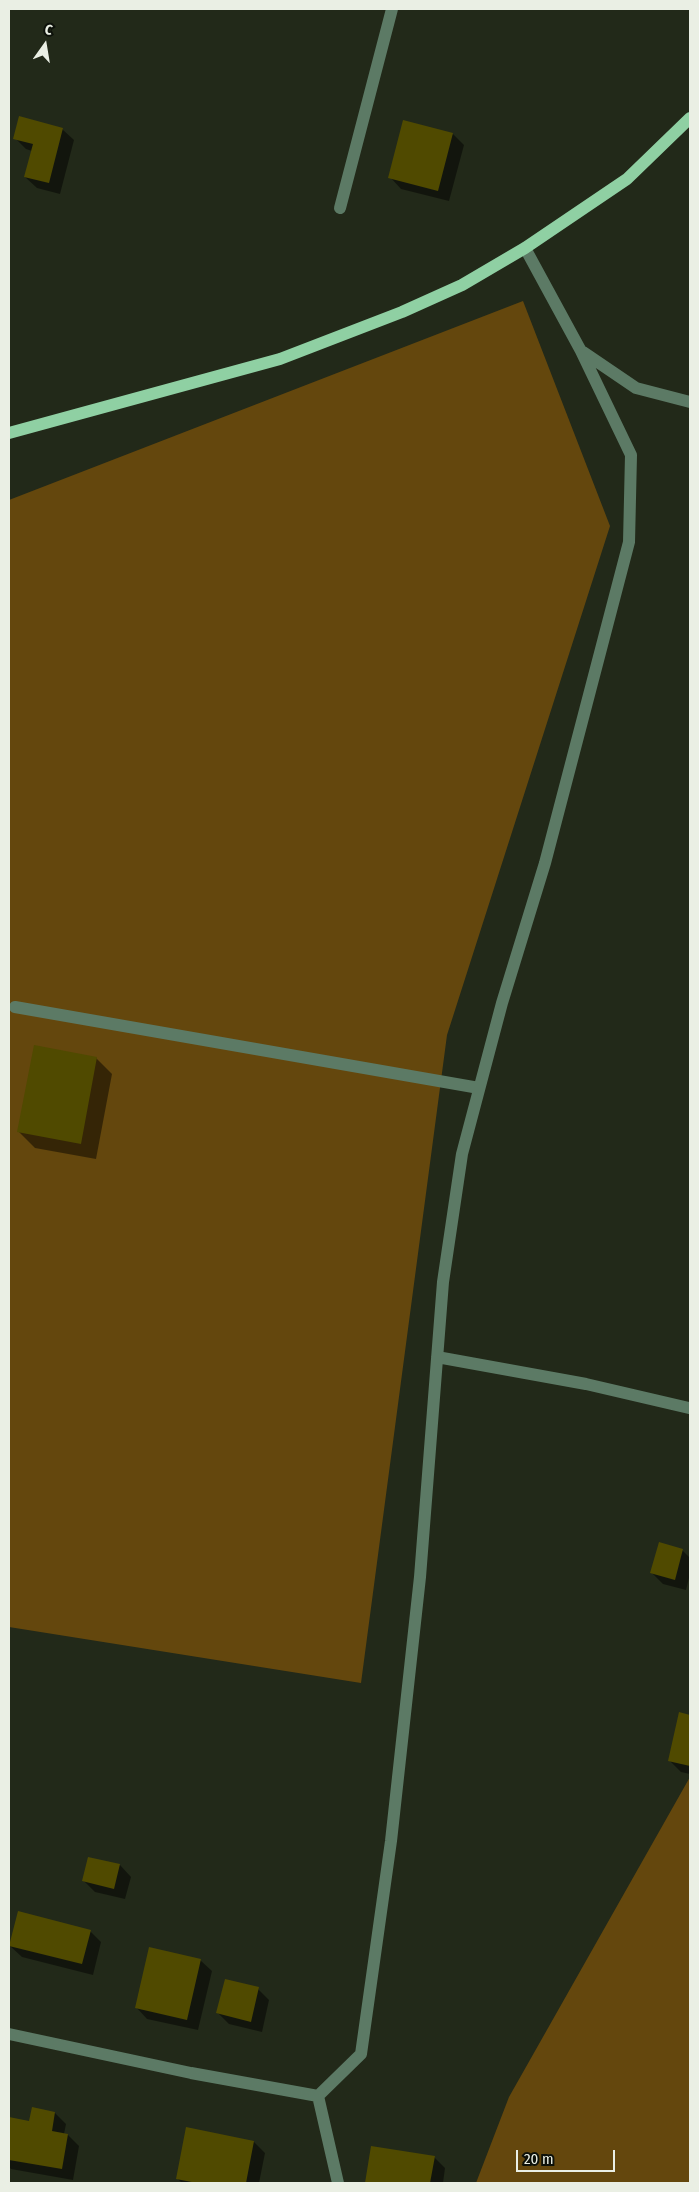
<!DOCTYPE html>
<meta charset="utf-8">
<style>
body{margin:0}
#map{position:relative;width:699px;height:2192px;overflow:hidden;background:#222919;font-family:"Fira Sans Condensed",sans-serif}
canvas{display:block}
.frame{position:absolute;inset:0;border:10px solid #eaefe4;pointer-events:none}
.north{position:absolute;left:20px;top:20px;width:50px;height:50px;-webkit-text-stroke:4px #0d110a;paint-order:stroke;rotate:13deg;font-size:14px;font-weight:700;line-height:20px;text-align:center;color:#eaefe4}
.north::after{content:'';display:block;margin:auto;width:18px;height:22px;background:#eaefe4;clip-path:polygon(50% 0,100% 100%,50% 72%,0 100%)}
.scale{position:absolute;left:516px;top:2150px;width:99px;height:22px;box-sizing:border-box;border:2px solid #eaefe4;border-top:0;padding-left:6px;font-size:15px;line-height:18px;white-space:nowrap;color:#eaefe4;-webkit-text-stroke:4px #0d110a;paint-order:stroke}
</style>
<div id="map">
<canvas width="699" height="2192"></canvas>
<div class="frame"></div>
<div class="north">С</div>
<div class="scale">20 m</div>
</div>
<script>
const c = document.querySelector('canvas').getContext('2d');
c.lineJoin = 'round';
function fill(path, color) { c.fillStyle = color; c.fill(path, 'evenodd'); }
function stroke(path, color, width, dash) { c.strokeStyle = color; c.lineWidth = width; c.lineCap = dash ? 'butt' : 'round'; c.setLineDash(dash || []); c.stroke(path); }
const green = new Path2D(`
 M523,301l87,225 -163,509 -86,648 -352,-56v-1127z
 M690,1777v406h-214l33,-86z`);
const shadow = new Path2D(`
 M62,129l12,11 -14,54 -23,-6 -12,-11 7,-26 -6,-2 -11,-11z
 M453,134l11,11 -15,56 -48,-12 -11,-12z
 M96,1058l16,16 -16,85 -61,-11 -16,-16z
 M682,1550l8,8v16l-4,16 -23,-6 -11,-11z
 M680,1714l10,2v58l-9,-2 -12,-12z
 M120,1865l11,12 -6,22 -30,-7 -12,-12z
 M90,1931l11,11 -8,33 -71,-18 -12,-11z
 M200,1960l12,11 -14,59 -51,-11 -11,-12z
 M258,1989l11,11 -7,32 -33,-8 -11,-11z
 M55,2113l11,11 -2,10 4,1 11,11 -6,34 -62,-11 -2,-2v-49l21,4z
 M254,2142l11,11 -6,30h-77l-5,-5z
 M372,2148l62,9 11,11 -2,15h-77z`);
const building = new Path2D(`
 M19,116l44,12 -14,55 -25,-6 9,-33 -20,-5z
 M403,120l50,13 -15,58 -50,-13z
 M34,1045l63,12 -16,87 -64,-12z
 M659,1542l24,7 -8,31 -25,-7z
 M679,1712l11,3v51l-22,-5z
 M88,1857l32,7 -6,25 -32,-8z
 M18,1911l73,19 -9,34 -73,-18z
 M149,1947l52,12 -14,61 -52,-12z
 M225,1979l34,8 -8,35 -35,-9z
 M32,2107l23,5 -3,19 16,3 -6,35 -53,-9v-43l20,4z
 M186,2127l68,14 -8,42h-49l-21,-4z
 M371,2146l64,10 -5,27h-65z`);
const minor = new Path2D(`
 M340,208l52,-199
 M583,352l53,36 54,14
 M15,1007l464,81
 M437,1357l149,27 103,24
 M9,2034l182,39 127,23 43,-42 30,-213 29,-264 23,-295 19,-128 40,-151 43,-140 84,-321 2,-87 -50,-104 -56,-103
 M318,2096l20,87`);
const major = new Path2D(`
 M9,433l271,-74 122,-47 60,-27 63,-37 102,-69 63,-61`);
fill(green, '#64470d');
fill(shadow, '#0007');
fill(building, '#504a00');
stroke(minor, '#5c7a65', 12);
stroke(major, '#8fd0a3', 12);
</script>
